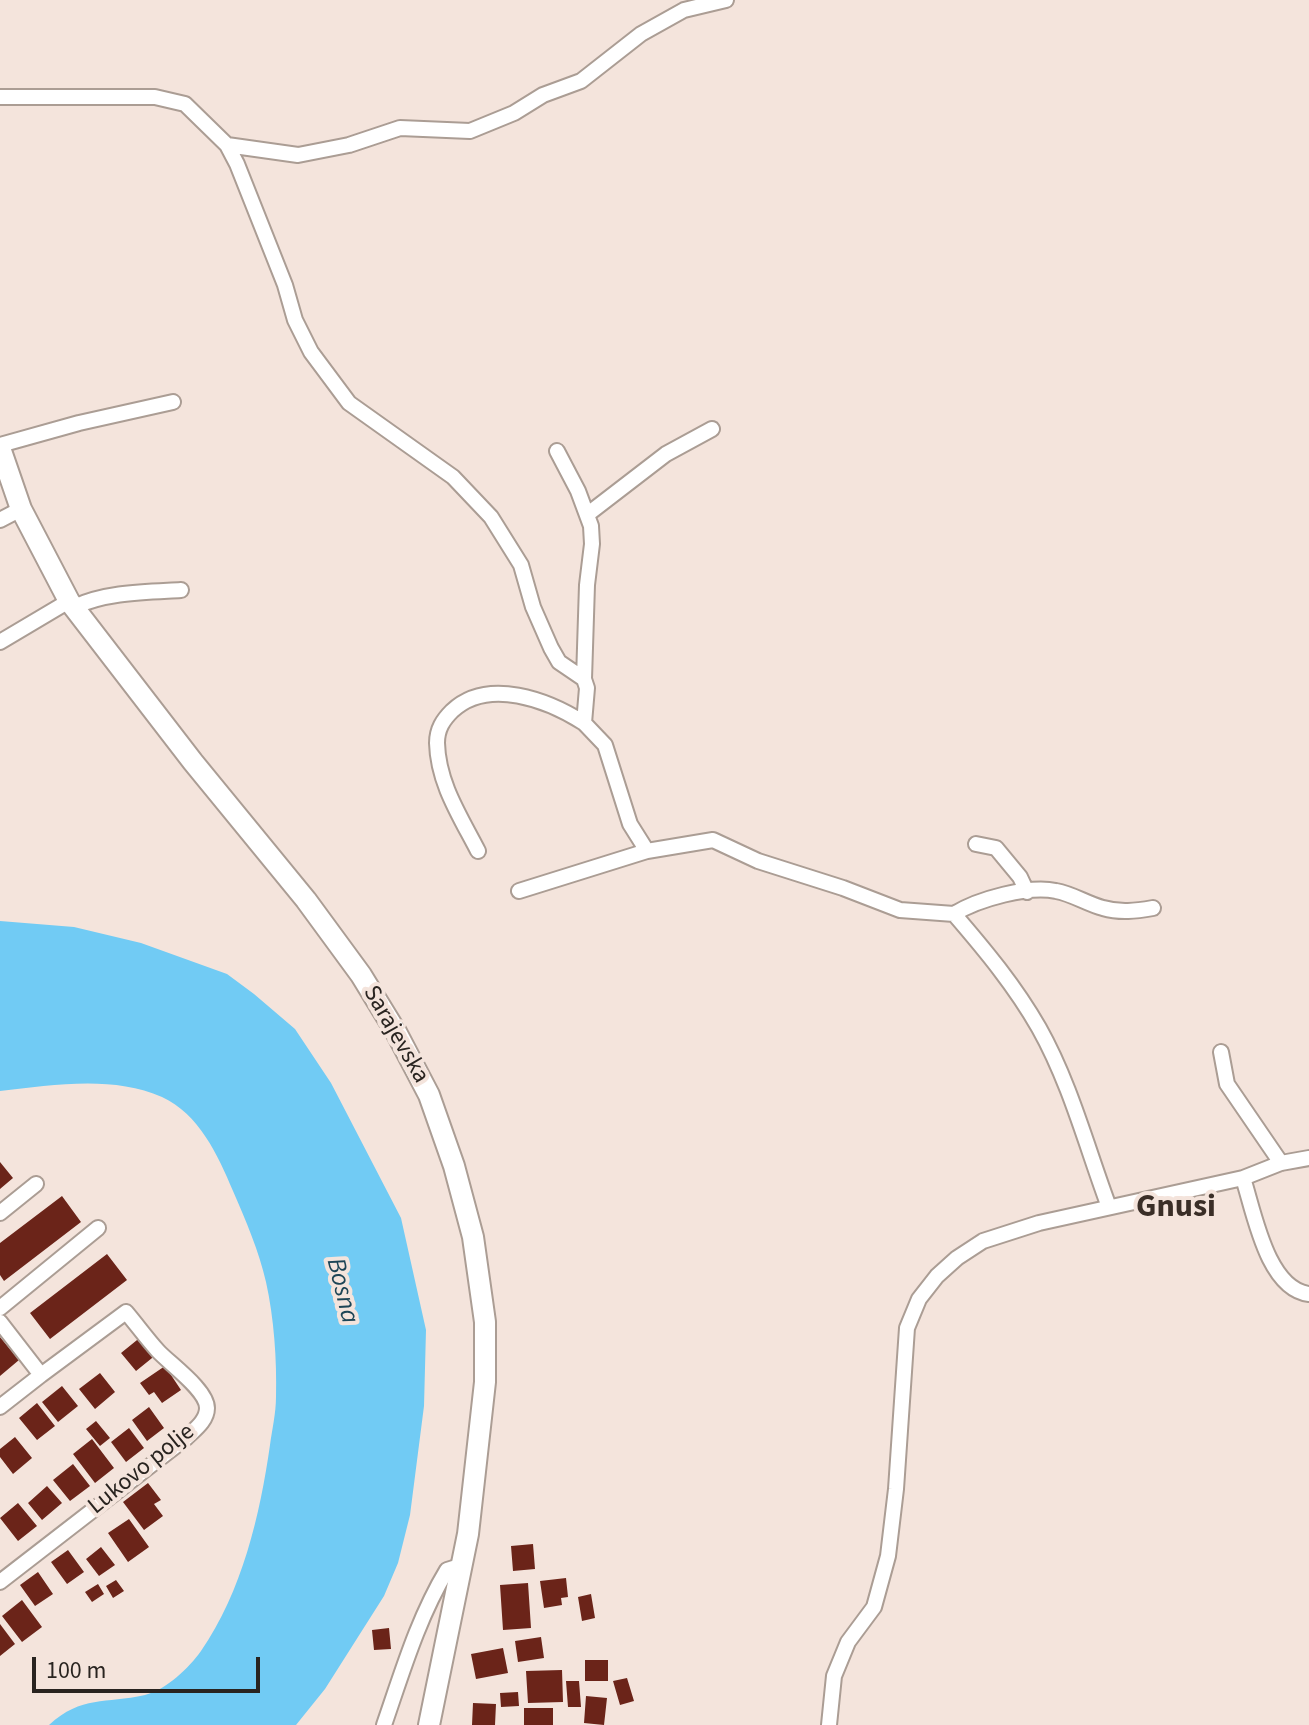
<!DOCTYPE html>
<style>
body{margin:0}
#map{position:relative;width:1309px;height:1725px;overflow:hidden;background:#f4e4dc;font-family:"Source Sans 3",sans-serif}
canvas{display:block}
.scale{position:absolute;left:32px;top:1657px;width:228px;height:36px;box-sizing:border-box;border:4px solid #292420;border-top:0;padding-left:10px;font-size:24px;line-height:28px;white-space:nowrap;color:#292420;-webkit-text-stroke:6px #f4e4dc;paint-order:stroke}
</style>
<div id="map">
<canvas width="1309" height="1725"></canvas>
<div class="scale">100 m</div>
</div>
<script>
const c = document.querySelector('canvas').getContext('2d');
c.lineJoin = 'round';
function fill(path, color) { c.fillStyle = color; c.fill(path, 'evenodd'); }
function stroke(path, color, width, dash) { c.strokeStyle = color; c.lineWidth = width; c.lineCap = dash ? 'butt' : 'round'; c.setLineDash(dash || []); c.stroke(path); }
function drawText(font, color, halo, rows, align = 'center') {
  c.font = font + ' "Source Sans 3",sans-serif'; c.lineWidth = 8; c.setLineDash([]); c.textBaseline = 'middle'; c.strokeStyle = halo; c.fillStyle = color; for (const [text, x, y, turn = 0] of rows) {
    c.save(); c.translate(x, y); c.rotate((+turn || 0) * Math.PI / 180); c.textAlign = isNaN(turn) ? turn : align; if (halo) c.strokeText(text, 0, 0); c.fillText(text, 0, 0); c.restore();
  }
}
const water = new Path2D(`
 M0,921l74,6 67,16 86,31 27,20 41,35 36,54 70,135 25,112 -2,76 -14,109 -12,48 -14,33 -59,93 -29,36h-247c33,-30 56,-21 96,-30 21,-5 44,-27 56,-44 41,-59 59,-136 69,-206 2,-15 6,-32 6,-48 1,-37 -2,-79 -10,-115 -7,-31 -20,-61 -33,-91 -15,-36 -34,-77 -71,-94 -50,-22 -109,-12 -162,-6z`);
const building = new Path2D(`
 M0,1162l13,16 -13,11z
 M62,1196l19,26 -77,59 -4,-6v-32z
 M107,1254l20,26 -77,59 -20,-26z
 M142,1336l15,18 -21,17 -15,-18z
 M0,1337l19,23 -19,16z
 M165,1366l16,24 -19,13 -8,-11 -5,3 -9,-12z
 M100,1373l15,19 -20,17 -16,-20z
 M62,1386l16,20 -20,16 -16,-20z
 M37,1403l18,23 -18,14 -18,-22z
 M149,1407l15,21 -17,13 -15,-21z
 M96,1421l14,17 -10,8 -14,-17z
 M129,1428l15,20 -18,14 -15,-20z
 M15,1437l17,21 -19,16 -13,-17v-8z
 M92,1439l22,29 -19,15 -22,-29z
 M73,1464l17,22 -20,15 -17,-21z
 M148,1483l13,17 -7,4 9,12 -19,14 -21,-28z
 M47,1486l15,17 -20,17 -14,-17z
 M18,1503l19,23 -19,15 -18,-23z
 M129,1519l20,28 -21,15 -20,-29z
 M533,1544l2,25 -22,2 -2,-25z
 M101,1547l14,18 -16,11 -13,-17z
 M68,1550l16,22 -17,12 -16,-22z
 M38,1572l15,22 -18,12 -15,-21z
 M566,1578l2,19 -7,1 1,7 -18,3 -4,-27z
 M116,1580l8,11 -11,7 -7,-12z
 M528,1583l3,45 -28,2 -3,-45z
 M98,1584l6,10 -12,8 -7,-10z
 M591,1594l4,24 -13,3 -4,-24z
 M22,1600l20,27 -20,15 -20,-26z
 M0,1624l15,20 -15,12z
 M389,1628l2,21 -17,1 -2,-20z
 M541,1637l3,21 -26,4 -3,-21z
 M503,1648l5,25 -32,6 -5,-25z
 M585,1660h23v21h-23z
 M562,1670l1,32 -35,1 -2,-32z
 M627,1678l7,23 -14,4 -7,-24z
 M566,1681h13l2,26h-13z
 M518,1692l1,14 -18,1 -1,-14z
 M586,1696l21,2 -3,27 -20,-2z
 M473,1703l23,1 -1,21h-23z
 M524,1708h29v17h-29z`);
const minor = new Path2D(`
 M0,97h155l30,7 42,41 10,19 48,121 10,35 16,32 38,51 104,74 38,40 30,48 12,42 18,41 8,14 25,17 3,9 -3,35 21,22 25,79 17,27 66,-11 45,21 85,27 57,22 54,4c31,36 61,72 85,114 31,55 48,120 70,179
 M227,145l71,10 51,-10 51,-17 70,3 44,-18 29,-18 38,-14 60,-47 43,-24 42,-10
 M0,445l79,-22 94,-21
 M557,451l21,40 13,35 1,18 -5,41 -3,94
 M588,514l78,-60 46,-25
 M0,520l21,-11
 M74,607c32,-15 71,-15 107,-17
 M0,642l69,-41
 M976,844l20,4 24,29 7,15
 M478,851c-18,-35 -40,-68 -41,-108 0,-14 6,-23 15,-32 36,-34 96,-11 132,12
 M519,891l128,-40
 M954,914c24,-15 75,-29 102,-23 17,3 31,13 47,17 17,5 33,3 50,0
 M1221,1052l6,32 54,79
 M1309,1158l-28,5 -38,15c11,34 24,111 66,116
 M0,1213l36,-29
 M0,1308l98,-80
 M0,1322l41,53 -41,32
 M0,1582l186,-144c8,-8 21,-17 21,-30 0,-18 -37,-44 -49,-57 -11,-12 -21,-26 -32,-39l-85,63
 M384,1725c18,-52 34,-107 63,-155l16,-5
 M829,1725l5,-49 14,-34 26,-35 14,-51 8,-67 11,-161 12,-29 18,-23 20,-18 26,-17 56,-18 204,-45`);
const secondary = new Path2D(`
 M0,448l21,61 48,92 124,161 113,138 55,75 35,57 33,63 25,71 19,71 12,85v60l-17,152 -39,191`);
const streetNames = [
 ["Sarajevska",395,1035,60],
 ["Lukovo polje",142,1470,-39]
];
const waterNames = [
 ["Bosna",341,1291,76]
];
const districtNames = [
 ["Gnusi",1176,1209]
];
fill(water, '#71cbf4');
fill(building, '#6b2419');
stroke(minor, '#ab9d94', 18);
stroke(secondary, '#ab9d94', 24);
stroke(minor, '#fff', 14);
stroke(secondary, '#fff', 20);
drawText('24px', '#292420', '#f4e4dc', streetNames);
drawText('italic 26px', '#1d4556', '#f4e4dc', waterNames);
drawText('bold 32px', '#3a2e27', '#f4e4dc', districtNames);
</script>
